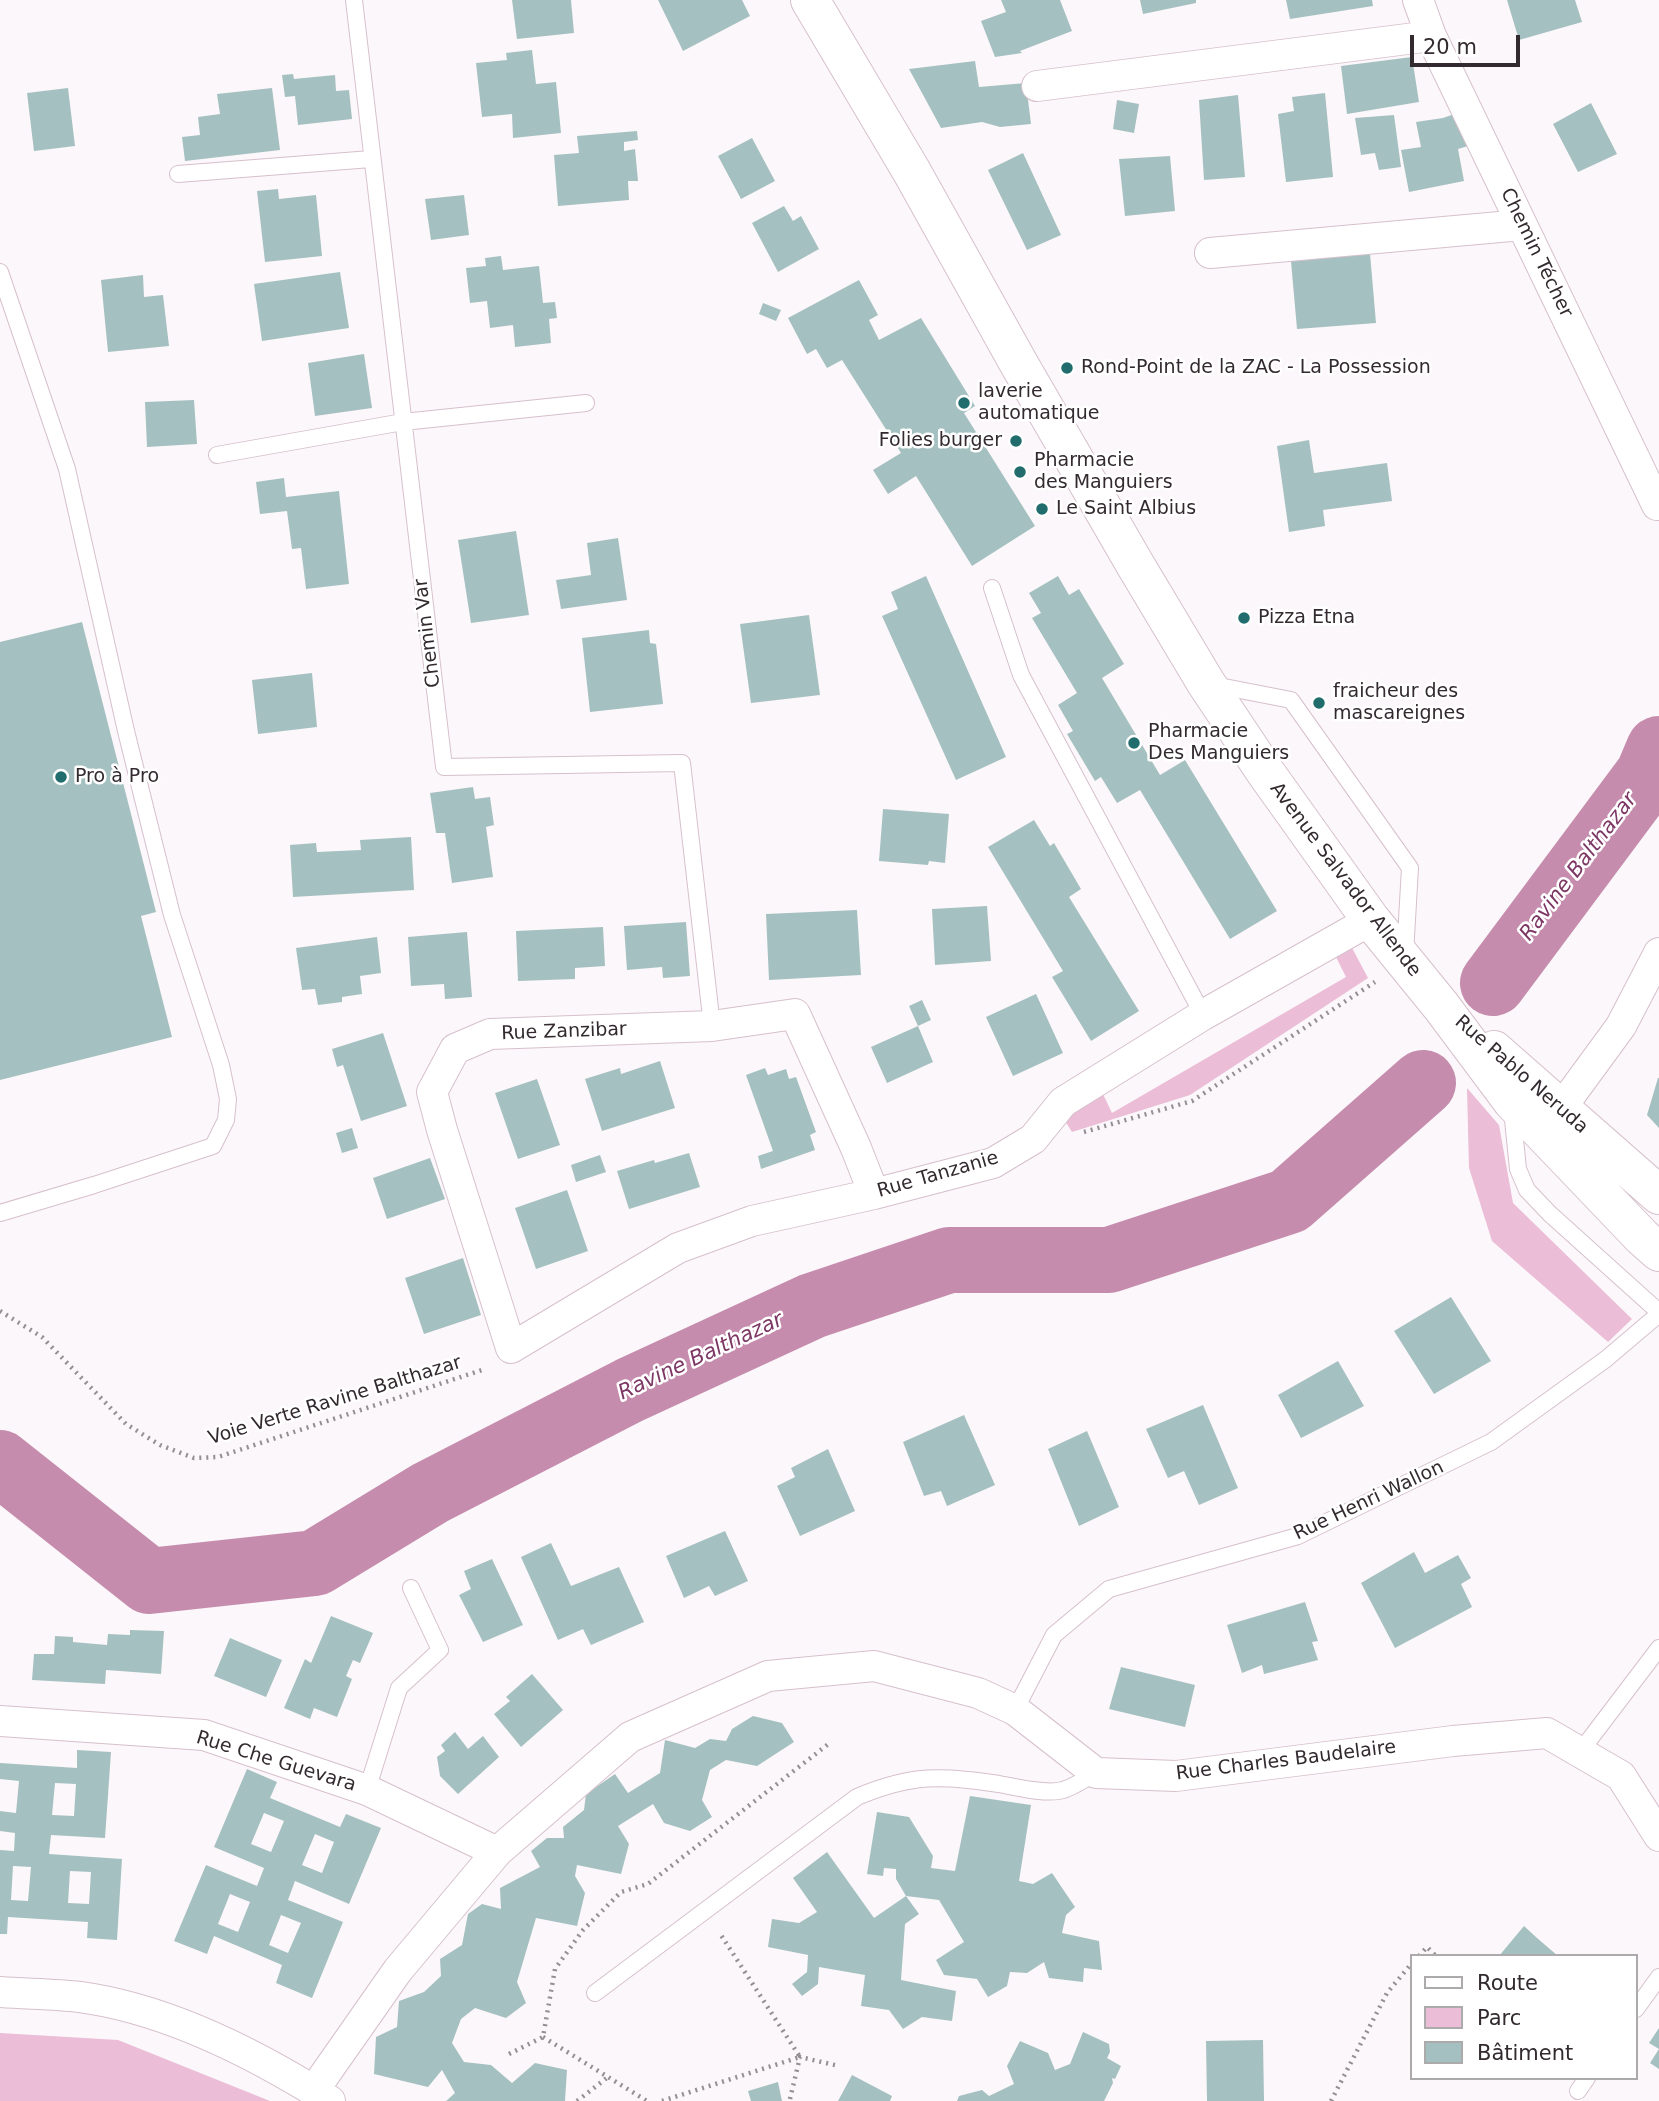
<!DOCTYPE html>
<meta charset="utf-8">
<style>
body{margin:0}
#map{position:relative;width:1659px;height:2101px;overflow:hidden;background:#fcf7fa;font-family:"DejaVu Sans",sans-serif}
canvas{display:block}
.legend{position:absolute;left:1410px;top:1954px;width:228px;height:126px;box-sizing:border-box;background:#fff;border:2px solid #adaaac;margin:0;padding:9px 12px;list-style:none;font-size:21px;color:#322a2f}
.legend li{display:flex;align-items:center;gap:14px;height:35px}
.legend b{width:35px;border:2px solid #adaaac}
.scale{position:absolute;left:1410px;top:35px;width:110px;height:32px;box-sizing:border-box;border:4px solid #322a2f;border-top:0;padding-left:9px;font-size:21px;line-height:24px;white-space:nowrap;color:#322a2f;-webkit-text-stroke:5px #fff;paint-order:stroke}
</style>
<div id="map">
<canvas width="1659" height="2101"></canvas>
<ul class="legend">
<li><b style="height:9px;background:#fff"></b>Route</li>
<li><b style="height:19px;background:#ebbdd7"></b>Parc</li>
<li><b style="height:19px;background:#a5c0c0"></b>Bâtiment</li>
</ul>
<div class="scale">20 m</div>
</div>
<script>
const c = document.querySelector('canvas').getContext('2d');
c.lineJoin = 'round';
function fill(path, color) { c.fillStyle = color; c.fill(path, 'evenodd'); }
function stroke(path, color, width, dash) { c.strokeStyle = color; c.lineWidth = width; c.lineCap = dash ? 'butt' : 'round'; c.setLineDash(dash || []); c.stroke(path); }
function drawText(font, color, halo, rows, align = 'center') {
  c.font = font + ' "DejaVu Sans",sans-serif'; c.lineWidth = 5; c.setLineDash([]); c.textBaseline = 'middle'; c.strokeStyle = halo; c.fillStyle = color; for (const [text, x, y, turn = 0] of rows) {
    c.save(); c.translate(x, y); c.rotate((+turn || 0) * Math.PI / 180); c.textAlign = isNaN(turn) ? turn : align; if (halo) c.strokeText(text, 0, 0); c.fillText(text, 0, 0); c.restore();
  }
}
const green = new Path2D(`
 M1350,944l18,34 -178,117 -118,37 -10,-16 40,-24 10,21 234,-136 -12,-24z
 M1467,1088l32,37 14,78 119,116 -24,23 -116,-101 -23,-73z
 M0,2033l118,7 152,61h-270z`);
const river = new Path2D(`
 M1493,983l155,-208 11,-26
 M0,1463l149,118 166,-18 115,-70 200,-103 182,-84 137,-46h160l180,-59 134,-118`);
const building = new Path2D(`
 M512,0h59l3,33 -57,6z
 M658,0h84l8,16 -67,35z
 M1001,0h59l12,31 -52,20 2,2 -27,4 -14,-36 25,-9z
 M1140,0h56v3l-53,11z
 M1286,0h86l1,6 -83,13z
 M1507,0h68l7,22 -63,18z
 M532,50l4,34 20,-2 5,51 -48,5 -1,-24 -30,3 -6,-54 31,-3 -1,-7z
 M1412,57l7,45 -72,12 -6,-48z
 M975,61l4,26 47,-4 5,41 -31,3 -18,-5 -41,6 -32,-59z
 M293,74l1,5 41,-4 1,16 13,-1 3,29 -54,6 -3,-29 -10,1 -3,-22z
 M68,88l7,58 -41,5 -7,-58z
 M272,88l8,62 -95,11 -3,-24 18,-2 -2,-18 22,-3 -3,-20z
 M1325,93l8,84 -47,5 -8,-68 16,-3 -2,-14z
 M1238,95l7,82 -41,3 -5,-80z
 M1117,100l22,4 -5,29 -21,-4z
 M1591,103l26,51 -39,18 -25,-48z
 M1460,112l8,34 -10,3 6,32 -55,11 -8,-42 20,-3 -5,-25 27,-4z
 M1394,115l7,52 -22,3 -4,-17 -14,2 -6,-37z
 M637,131l1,9 -14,2v9l11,-2 3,32h-10l1,19 -71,6 -4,-51 25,-2 -2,-17z
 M752,138l23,43 -34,18 -23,-43z
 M1023,153l38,82 -34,15 -39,-80z
 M1170,156l5,55 -50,5 -6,-57z
 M278,189l1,10 37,-4 6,61 -57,6 -8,-71z
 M464,195l5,40 -38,5 -6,-41z
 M784,206l9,15 8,-5 18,33 -41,23 -26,-49z
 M1369,242l7,81 -79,6 -7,-79z
 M501,256l2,14 36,-4 4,37 12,-1 2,16 -8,1 2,24 -36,4 -2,-22 -23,3 -3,-27 -17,2 -4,-35 20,-2 -1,-8z
 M340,272l9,56 -87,13 -8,-57z
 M143,275l1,22 19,-2 6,51 -61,6 -7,-72z
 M859,280l19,35 -9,5 10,20 42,-22 54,88 -11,7 71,113 -63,40 -56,-90 -28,18 -15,-24 28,-17 -59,-93 -15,8 -11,-19 -9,5 -19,-36z
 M763,303l18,7 -5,11 -17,-7z
 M364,354l8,54 -57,8 -7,-53z
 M194,400l3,44 -50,3 -2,-45z
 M1309,440l5,33 73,-10 5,38 -69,9 2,16 -36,6 -12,-86z
 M284,478l2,19 53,-6 10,93 -43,5 -5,-41 -9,1 -5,-38 -27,3 -4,-32z
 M516,531l13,84 -58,8 -13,-83z
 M618,538l9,62 -66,9 -5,-29 35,-5 -4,-32z
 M926,576l80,181 -50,23 -74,-164 16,-7 -7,-17z
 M1058,576l11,19 10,-6 45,75 -22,14 58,97 25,-15 92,151 -47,28 -90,-149 -23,13 -16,-26 -6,4 -28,-47 6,-3 -15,-26 19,-12 -45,-75 9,-5 -12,-20z
 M809,615l11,80 -69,8 -11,-79z
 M82,622l74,290 -15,4 31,121 -172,43v-438z
 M649,630l1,13 6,1 7,60 -73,8 -8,-74z
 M312,673l5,54 -59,7 -6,-54z
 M473,787l2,12 15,-2 4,28 -8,2 7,50 -41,6 -7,-50h-9l-6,-40z
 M883,809l66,5 -4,49 -16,-2 -1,4 -49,-4z
 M1034,820l16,26 4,-3 27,46 -12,8 70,114 -48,30 -39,-64 11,-6 -75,-124z
 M411,837l3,53 -121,7 -3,-52 26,-2 1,9 44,-2 -1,-10z
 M987,906l4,55 -56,4 -3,-56z
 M857,910l4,65 -92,5 -3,-66z
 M686,922l4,54 -27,2 -1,-11 -35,3 -3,-44z
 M603,927l2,39 -30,2v11l-57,2 -2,-50z
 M467,932l5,65 -27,2 -1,-15 -33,2 -3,-49z
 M377,937l4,36 -21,3 2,18 -20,3v5l-24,3 -3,-16 -13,1 -6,-42z
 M1036,994l27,59 -50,23 -27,-59z
 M922,1000l9,20 -13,6 -9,-20z
 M918,1026l15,36 -46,21 -16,-36z
 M383,1033l24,73 -46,15 -18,-56 -6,2 -5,-18z
 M660,1061l15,47 -73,23 -17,-52 35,-11 1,6z
 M765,1068l3,7 18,-6 3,10 7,-2 20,55 -6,3 5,15 -54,19 -3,-13 15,-5 -27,-76z
 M1658,1078h1v50l-12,-13z
 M537,1079l23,66 -42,14 -23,-66z
 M352,1128l6,20 -16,5 -6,-20z
 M689,1153l11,34 -71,22 -12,-38 37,-11 1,3z
 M600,1155l6,17 -30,10 -5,-17z
 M430,1158l15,41 -58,20 -14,-41z
 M567,1190l21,61 -52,18 -21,-61z
 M463,1258l18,57 -57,19 -19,-56z
 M1451,1297l40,64 -57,33 -40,-63z
 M1338,1361l26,45 -63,32 -23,-43z
 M1203,1405l35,83 -39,17 -15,-34 -16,7 -22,-49z
 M964,1415l31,70 -48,21 -6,-15 -17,5 -21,-54z
 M1087,1431l32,76 -40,19 -31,-77z
 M828,1449l27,62 -55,25 -23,-50 18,-9 -4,-9z
 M725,1531l23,50 -33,15 -6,-10 -25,12 -18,-42z
 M551,1543l20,43 48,-19 25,55 -53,23 -8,-16 -25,11 -37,-83z
 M1414,1552l11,21 33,-18 13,23 -10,6 11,23 -77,41 -34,-65z
 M492,1559l31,66 -40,17 -24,-47 12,-6 -7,-18z
 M1305,1602l13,39 -6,1 6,18 -54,14 -2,-9 -20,8 -15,-48z
 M331,1616l42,17 -13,30 -7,-3 -7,16 6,3 -15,38 -23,-9 -4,11 -26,-11 21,-49 6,4z
 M130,1630l34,1 -3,43 -55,-4 -1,14 -73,-4 2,-26h20l1,-18 18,1v5l34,3 1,-11 22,1z
 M230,1638l52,22 -16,37 -52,-21z
 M1121,1667l74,18 -10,42 -76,-18z
 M532,1674l31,36 -42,37 -27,-33 16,-13 -4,-4z
 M753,1716l29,7 12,19 -37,24 -31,-6 -16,10 -8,30 10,17 -22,14 -26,-8 -11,-19 -35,22 11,18 -8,30 -44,-9 -2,11 10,17 -8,33 -41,-8 -19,64 9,21 -20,15 -31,-10 -14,11 -9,24 12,19 27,3 21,18 23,-20 32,7 -2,31h-119l9,-8 -13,-23 -14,17 -54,-13 2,-37 21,-10 2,-26 25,-9 17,-16 -1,-17 22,-14 6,-31 14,-10 19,5 -1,-21 40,-21 -9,-16 16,-13h17l-1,-11 21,-17 2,-16 29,-20 13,19 32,-20 5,-33 30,8 15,-9 16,2 6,-12z
 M455,1732l13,17 15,-13 16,21 -41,37 -18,-18 -3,-19 8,-6 -4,-6z
 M77,1750l34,2 -6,86 -54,-3 -2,19 73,5 -5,81 -30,-2 1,-16 -80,-5 -1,17h-7v-84l14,1 1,-18 -15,-2v-20l16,2 3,-32 -19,-2v-16l77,5zM55,1783l21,1 -2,32 -22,-1zM13,1866l18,1 -3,34 -17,-1zM70,1871l21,1 -2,32 -21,-1z
 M247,1769l30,13 -7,16 70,29 6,-13 35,14 -32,76 -54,-23 -7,19 55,22 -31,76 -36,-15 6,-18 -35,-15 -33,-14 -7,18 -33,-13 32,-76 51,21 7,-18 -50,-21zM264,1813l20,8 -13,31 -20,-8zM315,1834l19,8 -12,31 -20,-8zM230,1894l20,8 -12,30 -20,-8zM281,1915l20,8 -13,30 -19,-8z
 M970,1796l61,9 -12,76 14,3 19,-11 23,34 -9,8 -4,18 37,8 3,29 -18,-2 -1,14 -34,-4 -5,-16 -17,11 -17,-1 -3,14 -19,11 -11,-18 -33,-4 -8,-15 28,-18 -25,-42 -33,-4 13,18 -14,10 -4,56 55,11 -4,30 -30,-4 -19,12 -14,-19 -28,-4 4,-31 -46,-8 -1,17 -16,12 -10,-12 15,-12 1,-17 -40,-8 4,-28 27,4 18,-11 -24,-34 34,-26 47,66 32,-22 -10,-17v-10l-12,-1 -1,8 -16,-2 10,-62 32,5 24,39 -2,12 24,3z
 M1524,1926l13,12 21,18h-59z
 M1659,2028v41l-9,-6 9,-14 -10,-6z
 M1083,2032l26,12 1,8 -3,6 14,8 -6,13 -3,-1 1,5 -9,18h-147l2,-5 23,-6 7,6 25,-12 -7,-18 13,-25 28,12 7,17 15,-6z
 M1263,2040l1,61h-57l-1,-60z
 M852,2075l40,21 -2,5h-52z
 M778,2082l4,19h-31l-3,-10z`);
const path = new Path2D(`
 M1084,1132l108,-31 183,-119
 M0,1311l42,26 84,87 34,21 34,13 24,-1 267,-88
 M1419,1956l8,-9 9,9
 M543,2037l104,64
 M509,2054l34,-17 12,-68 28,-39 38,-38 27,-8 183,-142
 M790,2099l10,-42 39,9
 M577,2101l31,-24
 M662,2101l138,-44 -81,-125
 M1331,2101l56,-108 25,-30`);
const lane = new Path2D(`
 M354,0l90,767 238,-4 30,263
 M178,174l193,-15
 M0,272l67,197 59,262 46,184 49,150 7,34 -2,21 -13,26 -119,39 -94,28
 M217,455l186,-33 183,-19
 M992,588l29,87 182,340
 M1214,685l77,15 119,168 -5,86
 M1512,1110l6,59 9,21 23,24 109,98
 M1015,1710l39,-75 55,-46 189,-53 193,-94 115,-83 53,-45
 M1580,1752l79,-104
 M367,1790l32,-102 41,-38 -29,-62
 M595,1993l262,-196c54,-23 85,-22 142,-13 16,3 48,11 64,6 11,-3 23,-12 33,-17
 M1636,2009l23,-32
 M1578,2091l9,-13`);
const street = new Path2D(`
 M1418,0l13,36 226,469
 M1037,86l394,-50
 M1210,253l312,-28
 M1561,1108l60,-82 38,-73
 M874,1194l-18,-46 -61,-134 -83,12 -222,8 -35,15 -23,43 10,38 69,218 167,-100 74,-27 122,-27 119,-31 40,-24 30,-37 140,-87 168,-95
 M0,1721l204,14 163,55 130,62
 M0,1992c26,2 54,2 80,5 88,12 176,57 250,104
 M314,2090l84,-120 99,-118 133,-115 138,-61 106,-10 104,27 37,17 81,63 80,3 277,-35 94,-8 74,43 38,60`);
const secondary = new Path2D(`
 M810,0l102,172 107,192 117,202 70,117 60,90 105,147 70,86 71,95 130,136 17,15
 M1494,1050l165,145`);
const markers = [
 [1067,368,7,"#216d6e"],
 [964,403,7,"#216d6e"],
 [1016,441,7,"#216d6e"],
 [1020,472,7,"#216d6e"],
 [1042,509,7,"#216d6e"],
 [1244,618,7,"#216d6e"],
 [1319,703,7,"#216d6e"],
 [1134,743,7,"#216d6e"],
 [61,777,7,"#216d6e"]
];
const streetNames = [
 ["Chemin Técher",1536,253,64],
 ["Chemin Var",428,633,-97],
 ["Avenue Salvador Allende",1345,880,53],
 ["Rue Zanzibar",564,1032,-2],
 ["Rue Pablo Neruda",1521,1075,41],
 ["Rue Tanzanie",938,1175,-16],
 ["Voie Verte Ravine Balthazar",335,1401,-17],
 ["Rue Henri Wallon",1369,1501,-25],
 ["Rue Charles Baudelaire",1286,1761,-7],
 ["Rue Che Guevara",276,1762,17]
];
const poiNames = [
 ["Rond-Point de la ZAC - La Possession",1081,368],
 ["laverie",978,392],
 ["automatique",978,414],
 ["Folies burger",1002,441,"right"],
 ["Pharmacie",1034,461],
 ["des Manguiers",1034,483],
 ["Le Saint Albius",1056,509],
 ["Pizza Etna",1258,618],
 ["fraicheur des",1333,692],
 ["mascareignes",1333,714],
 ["Pharmacie",1148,732],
 ["Des Manguiers",1148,754],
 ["Pro à Pro",75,777]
];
const waterNames = [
 ["Ravine Balthazar",1579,867,-53],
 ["Ravine Balthazar",701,1357,-25]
];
fill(green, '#ebbdd7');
stroke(river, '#c58cad', 66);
fill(building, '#a5c0c0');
stroke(lane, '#d6c0cc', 18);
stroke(street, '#d6c0cc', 32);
stroke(secondary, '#d6c0cc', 40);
stroke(path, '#958f93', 4.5, [2, 5]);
stroke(lane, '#fff', 16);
stroke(street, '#fff', 30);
stroke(secondary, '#fff', 38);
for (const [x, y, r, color] of markers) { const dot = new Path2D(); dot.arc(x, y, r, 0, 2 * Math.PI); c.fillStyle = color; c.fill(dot); stroke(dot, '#fff', 2.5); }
drawText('19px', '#322a2f', '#fff', streetNames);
drawText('19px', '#322a2f', '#fff', poiNames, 'left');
drawText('italic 21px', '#7d3764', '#fff', waterNames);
</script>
